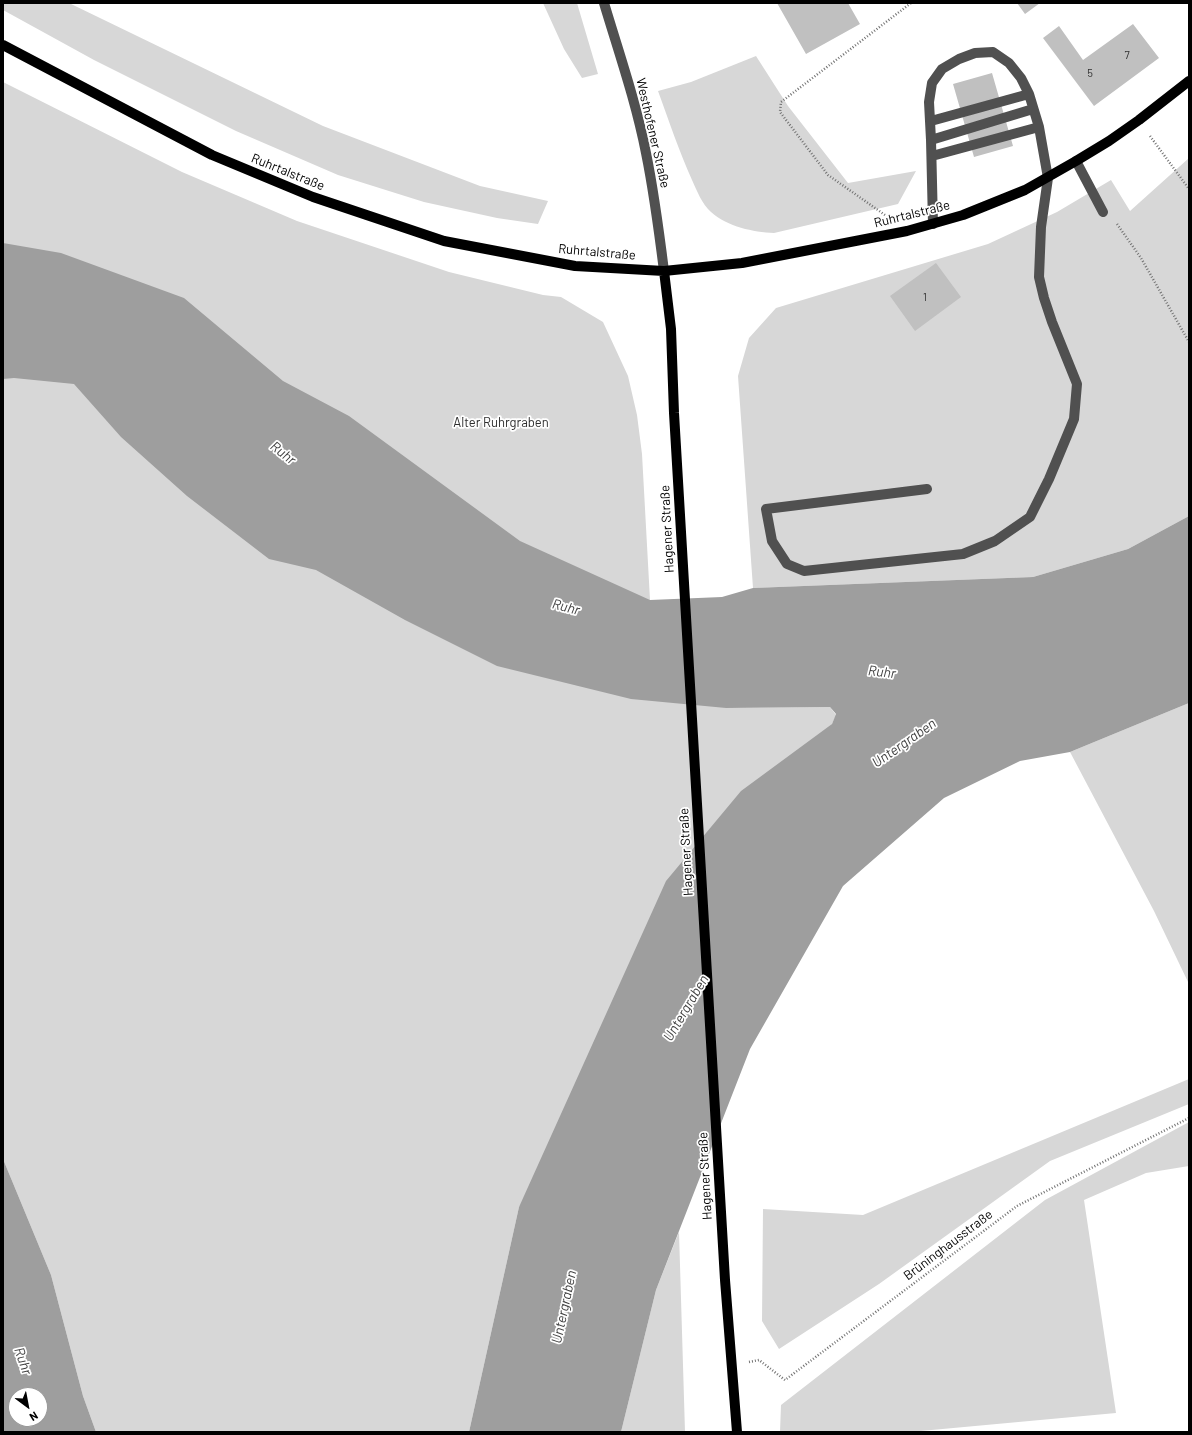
<!DOCTYPE html>
<meta charset="utf-8">
<style>
body{margin:0}
#map{position:relative;width:1192px;height:1435px;overflow:hidden;background:#fff;font-family:Barlow,sans-serif}
canvas{display:block}
.frame{position:absolute;inset:0;border:4px solid #000;pointer-events:none}
.north{position:absolute;left:8px;top:1387px;width:40px;height:40px;box-sizing:border-box;background:#fff;border:1px solid #999;border-radius:50%;rotate:148deg;font-size:11px;font-weight:700;line-height:16px;text-align:center;color:#000}
.north::after{content:'';display:block;margin:auto;width:14px;height:18px;background:#000;clip-path:polygon(50% 0,100% 100%,50% 72%,0 100%)}
</style>
<div id="map">
<canvas width="1192" height="1435"></canvas>
<div class="frame"></div>
<div class="north">N</div>
</div>
<script>
const c = document.querySelector('canvas').getContext('2d');
c.lineJoin = 'round';
function fill(path, color) { c.fillStyle = color; c.fill(path, 'evenodd'); }
function stroke(path, color, width, dash) { c.strokeStyle = color; c.lineWidth = width; c.lineCap = dash ? 'butt' : 'round'; c.setLineDash(dash || []); c.stroke(path); }
function drawText(font, color, halo, rows, align = 'center') {
  c.font = font + ' Barlow,sans-serif'; c.lineWidth = 3.5; c.setLineDash([]); c.textBaseline = 'middle'; c.strokeStyle = halo; c.fillStyle = color; for (const [text, x, y, turn = 0] of rows) {
    c.save(); c.translate(x, y); c.rotate((+turn || 0) * Math.PI / 180); c.textAlign = isNaN(turn) ? turn : align; if (halo) c.strokeText(text, 0, 0); c.fillText(text, 0, 0); c.restore();
  }
}
const green = new Path2D(`
 M3,3h66l254,123 157,60 68,15 -10,23 -41,-6 -73,-16 -86,-27 -102,-44 -142,-71 -91,-50z
 M543,3h34l21,71 -16,4 -18,-29z
 M756,56l32,50 60,77 68,-12 -18,33 -124,29c-21,-1 -46,-6 -63,-21 -9,-8 -14,-21 -19,-32 -13,-29 -23,-59 -34,-89l33,-9z
 M3,82l179,90 115,49 152,51 94,23 18,2 42,25 25,54 9,39 5,39 8,146h-1l1,34 -647,-330z
 M1189,158v358l-61,33 -95,28 -280,11 -15,-212 11,-38 27,-30 212,-64 69,-32 54,-32 19,31z
 M3,305l723,403 104,-1 6,8 -4,9 -313,483 -50,225h-373l-13,-36 -32,-121 -48,-116z
 M1189,703v281l-35,-73 -84,-159z
 M1189,1079v25l-139,57 -171,123 -100,65 -17,-28 1,-112 100,6z
 M1189,1122v44l-43,7 -62,27 32,213 -206,19h-130l1,-27 264,-205z
 M679,1232l6,200h-64l35,-142z`);
const water = new Path2D(`
 M3,243l58,10 123,45 99,83 66,35 171,125 130,59 72,-3 31,-9 280,-11 95,-28 61,-33v187l-119,49 -50,9 -76,37 -101,88 -93,163 -94,241 -35,142h-152l50,-225 147,-326 75,-90 91,-67 4,-10 -6,-7 -104,1 -95,-9 -134,-33 -92,-46 -89,-50 -47,-11 -82,-63 -66,-59 -47,-53 -60,-6 -11,1z
 M3,1159l48,116 32,121 13,36h-93zM16,1395h24v24h-24z`);
const building = new Path2D(`
 M777,3h71l12,21 -54,30z
 M1017,3h23l-15,11z
 M1133,24l26,34 -65,48 -51,-68 16,-12 24,34z
 M992,73l21,73 -39,11 -21,-73z
 M936,263l25,34 -46,34 -25,-35z`);
const path = new Path2D(`
 M1150,136l39,53
 M885,215l-57,-40 -48,-63 1,-10 130,-99
 M1117,224l24,34 48,84
 M749,1362l10,-2 26,20 232,-174 172,-88`);
const minor = new Path2D(`
 M604,3c15,50 32,99 42,150 8,39 13,78 18,118
 M931,121l98,-27
 M931,140l102,-31
 M932,156l107,-29
 M1076,161l27,51
 M927,489l-161,20 6,32 15,23 17,7 159,-17 32,-13 35,-24 19,-38 25,-60 3,-35 -25,-62 -8,-24 -5,-21 2,-50 7,-49 -9,-51 -10,-33 -8,-16 -12,-15 -16,-11 -18,1 -16,6 -17,10 -10,14 -3,19 2,38 2,84`);
const major = new Path2D(`
 M3,45l209,110 101,42 131,44 131,25 89,5 78,-8 165,-32 56,-16 62,-25 51,-29 33,-20 30,-21 50,-39
 M664,271l7,58 3,84 51,867 12,152`);
const numberNames = [
 ["7",1127,55],
 ["5",1090,73],
 ["1",925,297]
];
const streetNames = [
 ["Westhofener Straße",653,133,77],
 ["Ruhrtalstraße",288,172,22],
 ["Ruhrtalstraße",912,214,-14],
 ["Ruhrtalstraße",597,252,5],
 ["Hagener Straße",667,529,-93],
 ["Hagener Straße",686,852,-93],
 ["Hagener Straße",705,1176,-93],
 ["Brüninghausstraße",948,1245,-37]
];
const parkNames = [
 ["Alter Ruhrgraben",501,423]
];
const waterNames = [
 ["Ruhr",283,453,38],
 ["Ruhr",566,607,15],
 ["Ruhr",882,672,7],
 ["Untergraben",904,743,-35],
 ["Untergraben",686,1008,-59],
 ["Untergraben",564,1307,-78],
 ["Ruhr",23,1361,71]
];
fill(green, '#d7d7d7');
fill(water, '#9e9e9e');
fill(building, '#c0c0c0');
stroke(path, '#727272', 2.5, [1, 2]);
stroke(minor, '#505050', 10);
stroke(major, '#000', 10);
drawText('11px', '#303030', null, numberNames);
drawText('13px', '#000', '#fff', streetNames);
drawText('13px', '#2e2e2e', '#fff', parkNames);
drawText('italic 14px', '#3f3f3f', '#fff', waterNames);
</script>
